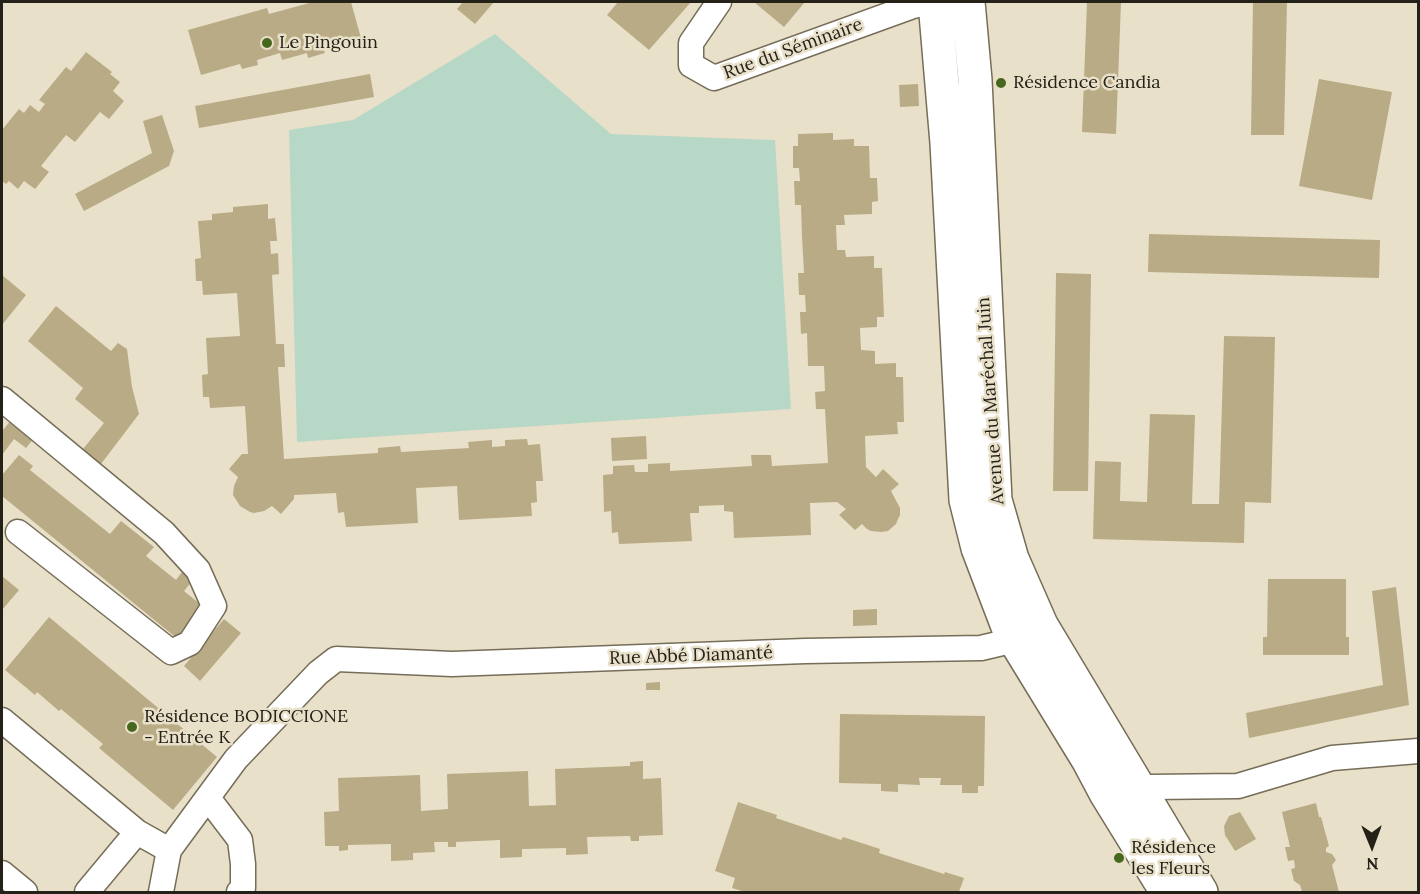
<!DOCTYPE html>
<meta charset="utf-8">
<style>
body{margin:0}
#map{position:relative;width:1420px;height:894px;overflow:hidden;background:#e9e0c9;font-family:Lora,serif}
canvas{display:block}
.frame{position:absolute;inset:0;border:3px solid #242119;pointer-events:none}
.north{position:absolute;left:1342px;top:816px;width:60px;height:60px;-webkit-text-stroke:4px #e9e0c9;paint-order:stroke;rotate:179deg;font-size:16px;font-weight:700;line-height:24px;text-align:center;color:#242119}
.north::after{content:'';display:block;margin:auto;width:21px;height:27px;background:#242119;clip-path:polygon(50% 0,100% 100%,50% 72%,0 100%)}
</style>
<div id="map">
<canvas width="1420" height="894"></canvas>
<div class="frame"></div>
<div class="north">N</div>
</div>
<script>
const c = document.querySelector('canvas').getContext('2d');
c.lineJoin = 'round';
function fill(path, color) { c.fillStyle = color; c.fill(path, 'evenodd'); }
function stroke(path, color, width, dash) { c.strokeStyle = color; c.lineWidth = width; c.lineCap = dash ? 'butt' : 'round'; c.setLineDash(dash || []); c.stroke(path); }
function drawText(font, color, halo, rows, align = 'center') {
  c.font = font + ' Lora,serif'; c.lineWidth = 5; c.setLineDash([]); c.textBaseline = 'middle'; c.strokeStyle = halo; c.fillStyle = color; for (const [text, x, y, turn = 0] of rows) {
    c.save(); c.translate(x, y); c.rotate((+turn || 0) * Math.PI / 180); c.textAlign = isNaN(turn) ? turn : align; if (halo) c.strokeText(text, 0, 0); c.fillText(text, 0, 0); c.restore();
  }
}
const green = new Path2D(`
 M495,34l116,100 164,6 16,269 -494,33 -8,-312 64,-10z`);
const building = new Path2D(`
 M313,2h38l10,36 -38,10 2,5 -17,5 -1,-5 -25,7 -2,-7 -23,7 1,5 -16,4 -2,-5 -39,11 -13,-45 79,-22 2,6z
 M463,2h31l-19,22 -18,-15z
 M618,2h73l-42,48 -42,-35z
 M754,2h51l-21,25z
 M1087,2h34l-5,132 -34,-2z
 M1253,2h34l-3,133h-33z
 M86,52l26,20 -2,2 10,8 -7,9 11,10 -15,18 -9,-7 -25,30 -9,-7 -25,31 8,6 -14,17 -11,-8 -6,8 -9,-8 -3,3 -4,-3v-51l17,-21 5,4 6,-8 9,7 6,-8 -6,-4 27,-33 5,4z
 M370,74l4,23 -175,31 -4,-22z
 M1319,79l73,13 -20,108 -73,-14z
 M918,84l1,22 -19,1 -1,-22z
 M162,115l12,36 -5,15 -85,45 -9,-17 77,-41 -9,-32z
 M833,133v7l21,-1v7h15l1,32h7l1,23 -6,1v12l-28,1 1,10h-9l1,25h8l1,7 28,-1v12h8l2,49h-7v10l-17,1 1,22 14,1v13l21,-1v14h7l1,45h-7l1,12 -33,2 1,31 10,10 7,-8 16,15 -8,7 9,17v7l-2,4 -2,5 -8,7 -7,1 -10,-1 -4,-2 -5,-5 -7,6 -16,-15 7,-6 -9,-7 -27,1 1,32 -77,3 -1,-26 -9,-1v-6l-25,1v7h-9l2,28 -73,3 -1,-12 -6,1 -1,-22 -7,1 -1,-37 10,-1v-8l21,-1 1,7h13v-8l22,-1v8l82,-5 -1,-11h20l1,11 56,-3 -3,-54h-9l-1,-17 10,-1 -1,-25h-16l-1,-33 -6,1 -1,-22h6l-1,-17h-6l-1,-22h6l-2,-36 -1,-32h-6l-1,-24h6l-1,-13h-6v-22h5v-12z
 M268,204v15l7,-1 2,23h-7l1,13 7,-1 1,21 -7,1 4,69h8l1,23h-7l6,92 94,-6v-5l22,-2 1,6 68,-4 -1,-6 24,-2v7l13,-1v-6l22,-1 1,6 12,-1 3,37h-7l1,21 -6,1 1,13 -73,4 -2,-34 -41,2 2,35 -72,4 -2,-15 -6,1 -2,-20 -42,2v4l-13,15 -9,-8 -8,5 -10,2 -4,-1 -10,-6 -7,-11 1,-9 4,-9 -9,-8 13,-15h6l-3,-48 -35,2 -1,-11h-6l-1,-22 6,-1 -2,-36 34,-2 -3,-43 -34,2 -1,-14h-6l-1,-22 6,-1 -3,-37 14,-1v-6l21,-2v-5z
 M1149,234l231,6 -1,38 -231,-6z
 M1056,273l35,1 -3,217h-35z
 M2,275l24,20 -24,30z
 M56,306l55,45 7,-8 9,6 5,38 7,27 -38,50 -18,-15 21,-26 -29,-24 8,-11 -55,-47z
 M1224,336l51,1 -4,166 -26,-1 -1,41 -151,-4 2,-78 26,1 -1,39 27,1 3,-88 45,1 -3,89h27z
 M12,419l23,18 -9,11 -12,-9 -12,16v-26l1,1z
 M646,436l1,23 -35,2 -1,-23z
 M19,455l14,11 -3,4 80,64 11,-13 33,26 -8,9 30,24 6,-8 11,8 -9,11 21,17 -26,32 -177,-144v-21z
 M2,576l17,14 -17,20z
 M1268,579h78v58h3v18h-86v-18h4z
 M1396,587l13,118 -160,33 -3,-25 137,-28 -11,-94z
 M877,609v16l-24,1v-16z
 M49,617l168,140 -44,53 -74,-62 4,-4 -42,-35 -2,2 -22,-19 -2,3 -30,-25z
 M224,619l17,14 -41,48 -16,-15z
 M660,682v8h-14v-7z
 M840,714l145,2 -1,70h-6v7h-16v-8h-22l1,-7h-22l1,7 -22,-1v8l-17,-1v-7l-42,-1z
 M643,761v18l18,-1 2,57 -24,1v5h-8l-1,-5 -43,1 1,17 -22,1v-7l-44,1v8l-22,1v-18l-44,2v5h-8v-5h-14l1,10 -22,1v7l-22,1v-17l-43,1v5l-9,1v-5h-14l-1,-34 15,-1 -1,-33 82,-3 1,36 27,-2 -1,-35 81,-3 1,35 27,-1 -1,-36 75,-3v-4z
 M738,802l39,13 -1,3 65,22 2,-3 37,12 -1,4 65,21 1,-2 19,6 -5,14h-214l-13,-4 3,-10 -20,-7z
 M1316,803l3,14h2l8,29 -3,2v4l6,2 4,6 -4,5 7,27h-37l-2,-7 -6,-4 -3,-12 4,-1 -1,-8 -6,1 -3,-14h5l-8,-35z
 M1240,812l16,27 -21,12 -10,-16 -1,-9 5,-10z`);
const minor = new Path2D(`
 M719,2l-28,41v22l23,13 199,-72 18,-4
 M2,399l162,134 34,37 16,36 -24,37 -19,9 -153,-120
 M2,720l135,112 32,18
 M1127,791l12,-1 12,-3 87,-1 94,-28 86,-7
 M208,798l32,42 3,24v24l-4,4
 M2,873l23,19
 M87,892l50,-60
 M161,892l8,-42 67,-91 82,-86 18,-14 116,5 353,-13 176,-3 34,-8 14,-8`);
const secondary = new Path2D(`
 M935,2l12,141 19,357 12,48 32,84 79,129 17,32 61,99
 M968,2l7,78 20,420 17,59 29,66 160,267`);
const markers = [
 [267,43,6,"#46671d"],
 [1001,83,6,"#46671d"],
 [132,727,6,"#46671d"],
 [1119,858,6,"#46671d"]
];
const poiNames = [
 ["Le Pingouin",279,43],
 ["Résidence Candia",1013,83],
 ["Résidence BODICCIONE",144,717],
 ["- Entrée K",144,738],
 ["Résidence",1131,848],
 ["les Fleurs",1131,869]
];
const streetNames = [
 ["Rue du Séminaire",793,49,-20],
 ["Avenue du Maréchal Juin",991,401,-94],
 ["Rue Abbé Diamanté",691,656,-2]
];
fill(green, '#b7d8c7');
fill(building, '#b9ab86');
stroke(minor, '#756d58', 27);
stroke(secondary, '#756d58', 36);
stroke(minor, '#fff', 24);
stroke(secondary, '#fff', 33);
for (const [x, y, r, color] of markers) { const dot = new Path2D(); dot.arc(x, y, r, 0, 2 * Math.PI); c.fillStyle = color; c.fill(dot); stroke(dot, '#e9e0c9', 2); }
drawText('18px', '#242119', '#e9e0c9', poiNames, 'left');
drawText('18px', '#242119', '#e9e0c9', streetNames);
</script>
